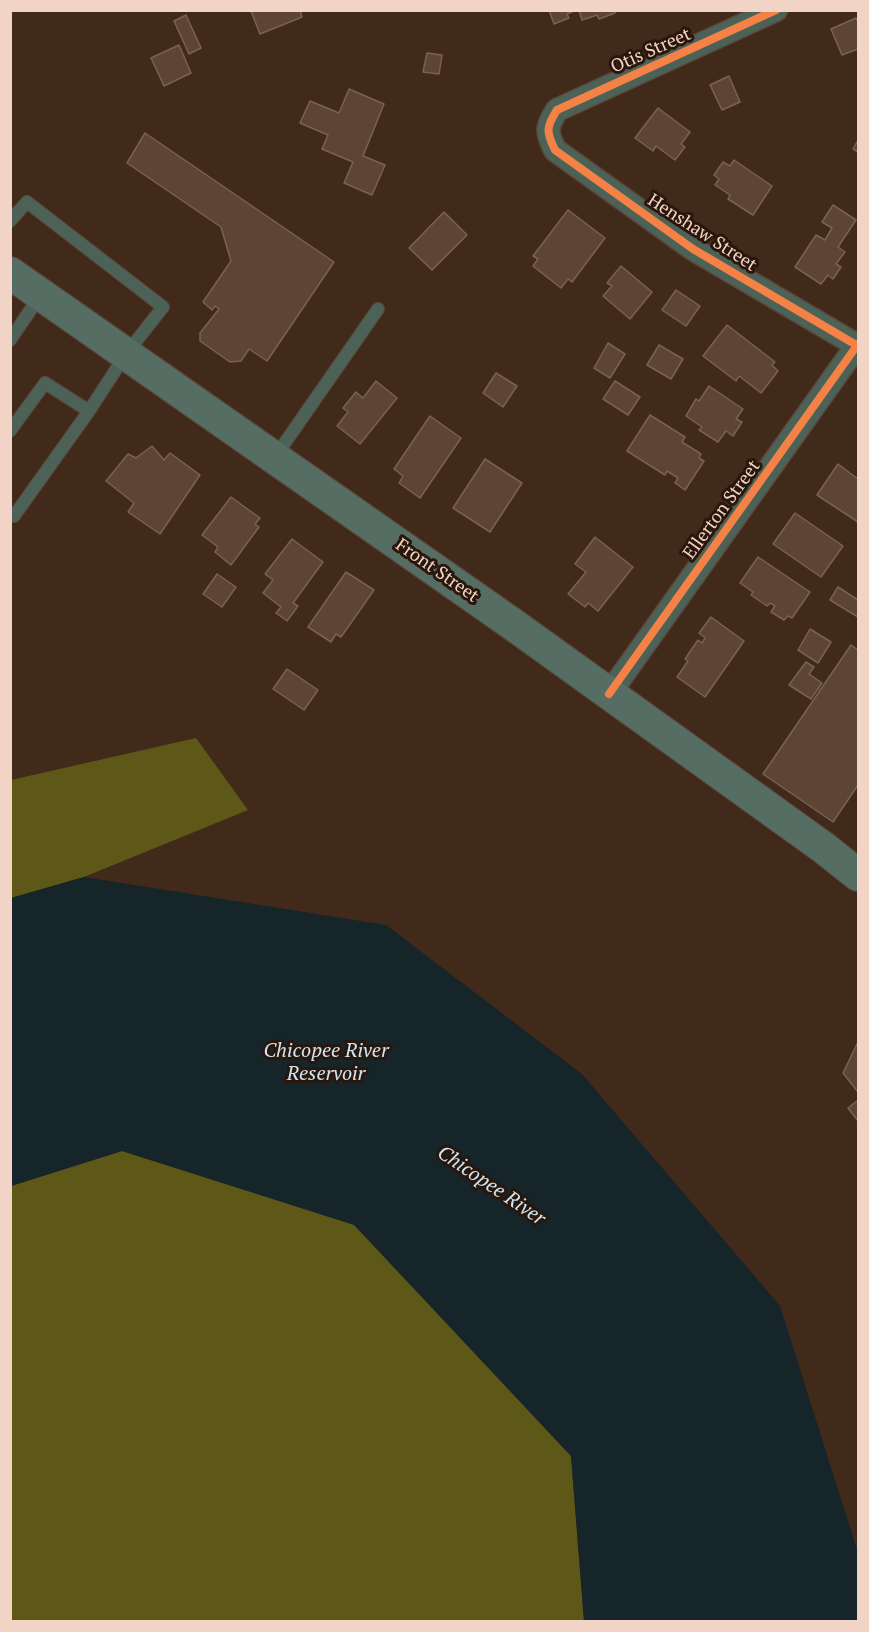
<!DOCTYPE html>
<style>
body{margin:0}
#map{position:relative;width:869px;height:1632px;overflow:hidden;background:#422a1b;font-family:"PT Serif",serif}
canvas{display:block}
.frame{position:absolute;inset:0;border:12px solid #f1d4c6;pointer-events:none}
</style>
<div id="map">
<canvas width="869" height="1632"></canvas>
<div class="frame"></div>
</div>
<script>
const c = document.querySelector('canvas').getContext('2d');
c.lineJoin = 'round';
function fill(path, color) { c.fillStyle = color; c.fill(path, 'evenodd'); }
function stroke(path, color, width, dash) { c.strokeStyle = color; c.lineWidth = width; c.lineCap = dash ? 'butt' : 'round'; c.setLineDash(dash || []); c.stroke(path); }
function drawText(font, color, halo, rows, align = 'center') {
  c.font = font + ' "PT Serif",serif'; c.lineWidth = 6; c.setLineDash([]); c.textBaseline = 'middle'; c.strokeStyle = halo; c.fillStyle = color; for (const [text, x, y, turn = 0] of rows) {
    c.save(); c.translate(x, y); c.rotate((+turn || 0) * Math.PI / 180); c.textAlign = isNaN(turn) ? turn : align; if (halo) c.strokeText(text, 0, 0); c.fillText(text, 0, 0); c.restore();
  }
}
const green = new Path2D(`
 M196,738l52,72 -164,67 -73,21v-118z
 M122,1151l232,73 217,232 13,165 -573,1v-436z`);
const water = new Path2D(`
 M84,877l302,48 196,149 198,232 78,247 -1,68h-273l-13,-165 -217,-231 -232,-74 -111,35v-288z`);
const building = new Path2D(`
 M300,10l2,7 -42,17 -9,-23z
 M549,10h27l-9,4 2,4 -15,6z
 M579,10h35l1,3 -16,6 -2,-4 -15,5z
 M186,15l15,33 -12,6 -15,-33z
 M856,18l2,5v26l-16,6 -11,-26z
 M179,45l12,28 -27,13 -13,-28z
 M427,53l15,2 -3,19 -16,-2z
 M729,76l11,26 -18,8 -12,-25z
 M349,89l35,15 -21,52 22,9 -13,30 -28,-12 9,-21 -31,-13 6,-14 -28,-12 10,-22 29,12z
 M658,108l32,24 -9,12 4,3 -10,13 -19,-14 -3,5 -18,-13z
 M145,133l189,129 -67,99 -18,-12 -8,12 -11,1 -30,-21v-8l19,-24 -4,-3 -3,4 -9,-8 28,-41 -10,-34 -94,-64z
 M858,140v12l-5,-3z
 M734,160l38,26 -19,29 -25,-16 2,-4 -15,-10 4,-6 -5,-4 9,-13 7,4z
 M833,205l23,15 -18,27 7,5 -9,12 5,3 -8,12 -5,-4 -7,9 -26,-17 21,-32 9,5 7,-12 -10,-6z
 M568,210l37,28 -33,44 -4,-3 -7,9 -28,-22 5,-7 -5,-3z
 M444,212l23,23 -35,35 -23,-22z
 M621,266l31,26 -22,27 -27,-23 9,-10 -5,-3z
 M676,290l24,16 -14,20 -24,-16z
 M727,325l48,37 -3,3 6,6 -17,22 -22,-17 -3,5 -33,-25z
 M608,343l17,11 -15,24 -16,-10z
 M659,345l24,14 -12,20 -24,-14z
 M496,373l21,13 -14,21 -20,-14z
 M376,381l21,17 -37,46 -23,-18 11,-14 -5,-4 13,-16 7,6z
 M615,381l25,16 -12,18 -25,-16z
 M709,386l34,23 -7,10 6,3 -9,14 -7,-5 -8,11 -19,-12 3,-3 -16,-11 10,-17 3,2z
 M650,415l35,22 -3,5 19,12 -2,4 5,3 -19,29 -10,-7 3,-5 -11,-7 -2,4 -38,-24z
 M430,416l31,22 -41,60 -21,-15 4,-7 -9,-7z
 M152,446l12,14 6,-7 30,22 -40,59 -32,-22 6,-9 -28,-22 22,-27 8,4z
 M485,459l37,24 -32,49 -37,-24z
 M838,464l20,15v43l-41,-27z
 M231,497l29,21 -5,6 4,3 -28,38 -16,-13 3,-5 -16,-12z
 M795,513l48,33 -22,31 -48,-33z
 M595,537l38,30 -35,44 -10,-8 -3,4 -17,-13 18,-22 -11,-8z
 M292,539l31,23 -30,41 5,3 -11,15 -11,-8 5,-6 -18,-14 10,-13 -8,-6z
 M758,557l52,35 -18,26 -4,-2 -4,4 -13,-8 4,-6 -5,-3 -3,3 -16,-11 2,-3 -13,-9z
 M346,572l28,18 -33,47 -5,-3 -5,8 -23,-15z
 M217,574l19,13 -14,20 -19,-13z
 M838,587l20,13v17l-28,-17z
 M711,617l33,24 -39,56 -28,-20 11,-16 -3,-2 13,-19 4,3 3,-5 -6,-5z
 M810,629l21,13 -13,21 -20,-13z
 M851,645l7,5v135l-25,37 -70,-48z
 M806,662l8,5 -5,7 13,9 -11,16 -22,-14z
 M287,669l31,21 -14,20 -31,-21z
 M858,1042v50l-15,-19z
 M858,1100v21l-10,-13z`);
const service = new Path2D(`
 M10,221l17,-19 136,105 -37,47 -37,57 -75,105 -4,-3
 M10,340l30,-44
 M10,431l35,-48 44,28
 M275,457l103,-148`);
const minor = new Path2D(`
 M776,10l-219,100c-11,17 -11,22 -2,40l138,99 165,97
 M609,694l249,-350`);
const secondary = new Path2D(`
 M10,273l501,350 313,225 34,27`);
const cycleway = new Path2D(`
 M776,10l-219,100c-11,17 -11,22 -2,40l138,99 165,97
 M609,694l249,-350`);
const streetNames = [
 ["Otis Street",651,51,-24],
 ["Henshaw Street",702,233,33],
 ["Ellerton Street",722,510,-54],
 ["Front Street",437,571,35]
];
const waterNames = [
 ["Chicopee River",326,1051],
 ["Reservoir",326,1074],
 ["Chicopee River",491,1186,34]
];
fill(green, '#5d5817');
fill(water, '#15252a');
fill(building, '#5e4433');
stroke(building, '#776256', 1.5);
stroke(service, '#5b463a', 14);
stroke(minor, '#5b463a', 25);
stroke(secondary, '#5b463a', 34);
stroke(service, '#4c6257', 12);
stroke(minor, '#4c6257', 22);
stroke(secondary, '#556d62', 32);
stroke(cycleway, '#f48246', 8);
drawText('18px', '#f1d4c6', '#2a160b', streetNames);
drawText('italic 20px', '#cbe7f5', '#2a160b', waterNames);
</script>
